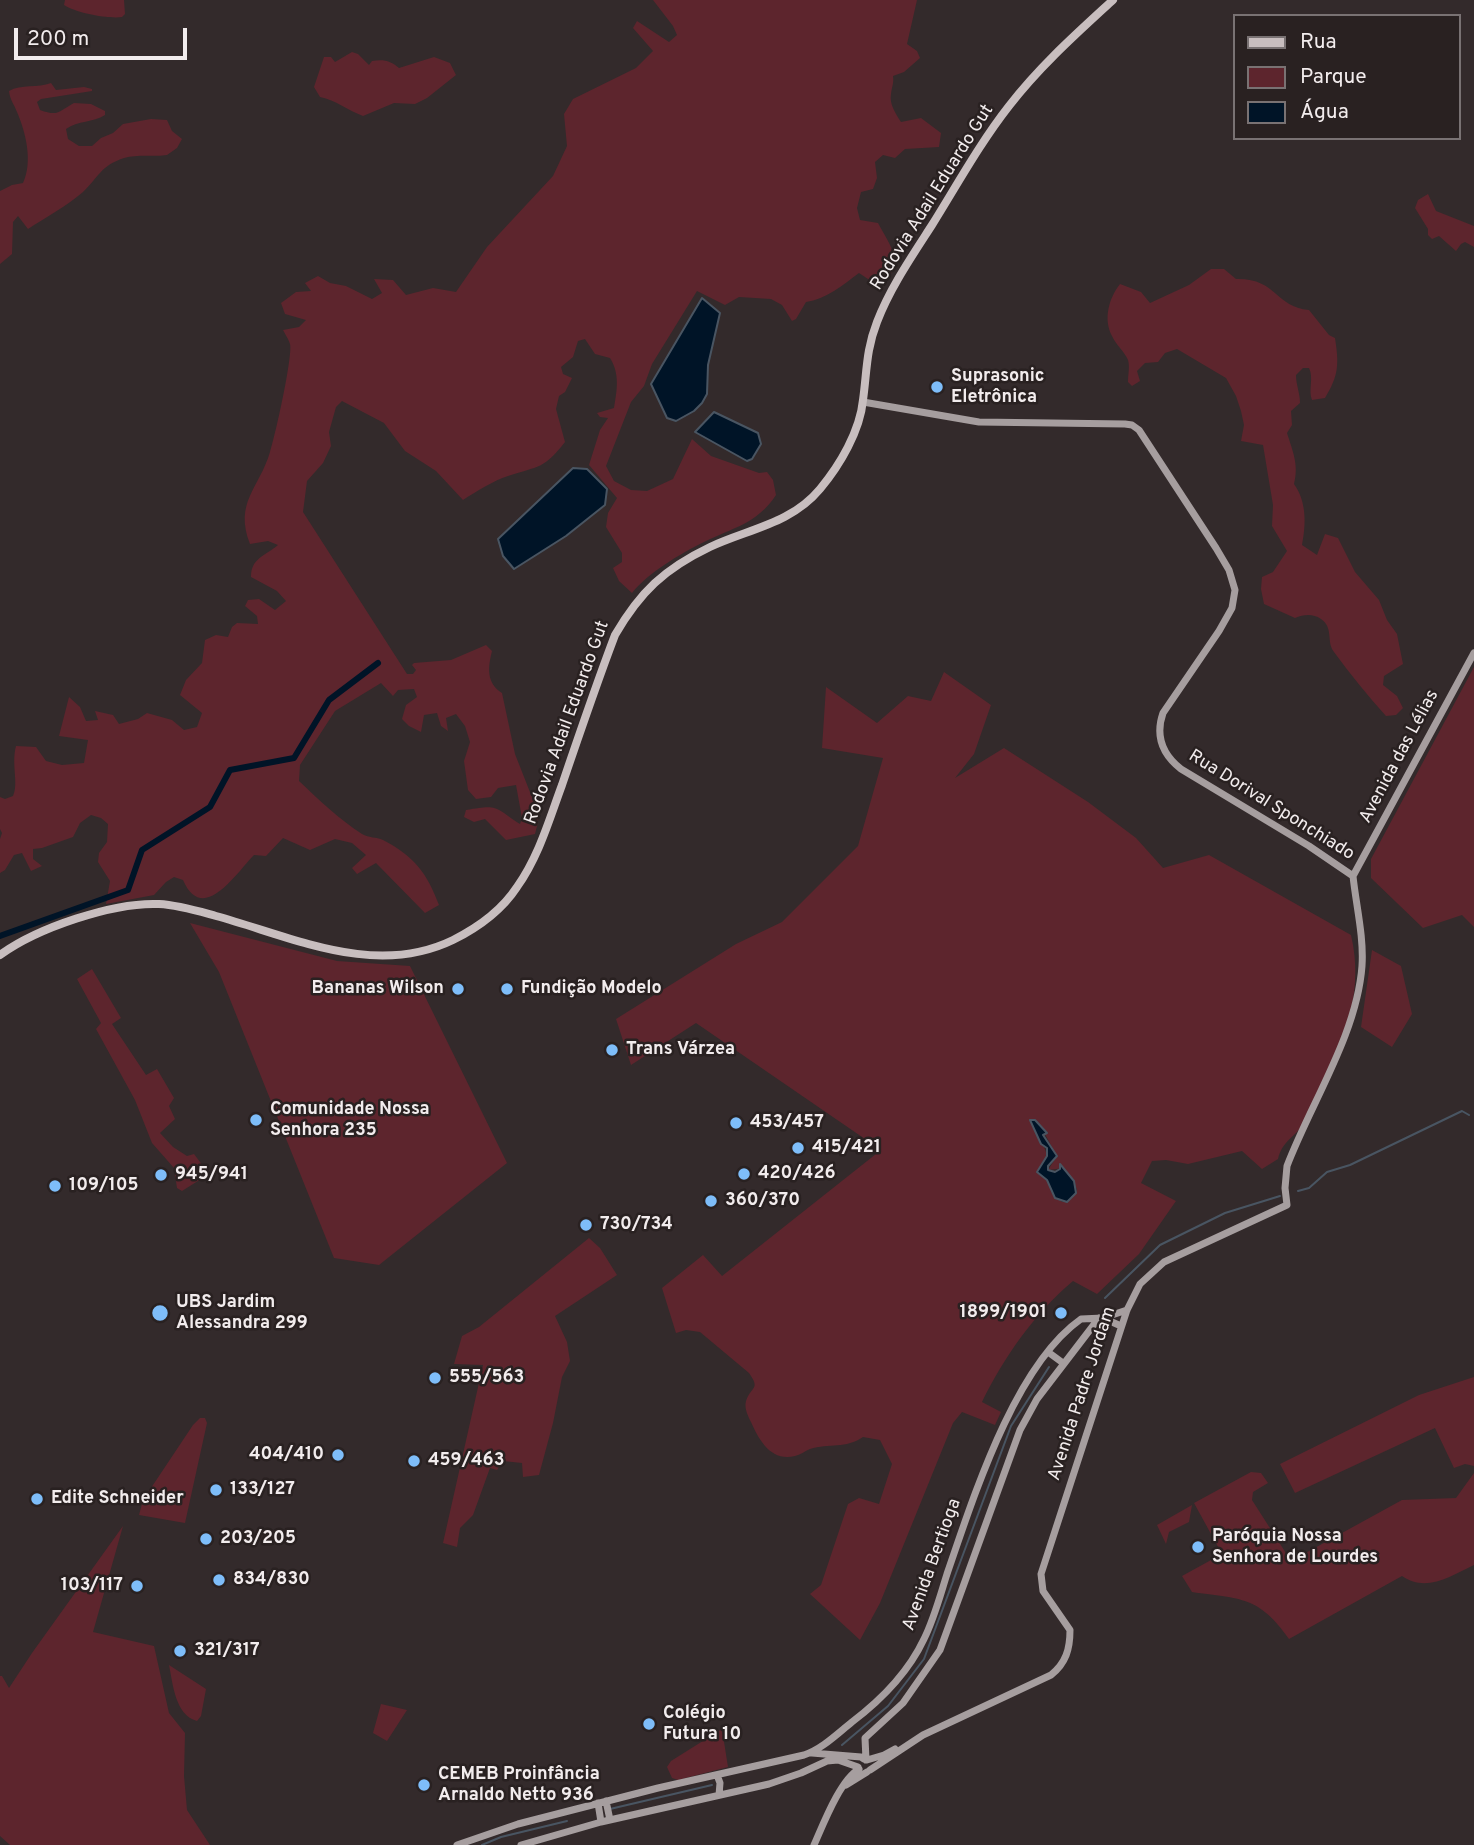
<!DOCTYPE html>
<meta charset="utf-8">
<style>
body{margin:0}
#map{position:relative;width:1474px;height:1845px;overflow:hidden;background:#332a2b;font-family:Overpass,sans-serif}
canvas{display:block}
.legend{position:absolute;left:1233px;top:14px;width:228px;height:126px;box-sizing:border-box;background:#292121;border:2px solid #797273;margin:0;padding:9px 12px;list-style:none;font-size:21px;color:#f2eced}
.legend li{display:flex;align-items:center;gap:14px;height:35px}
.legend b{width:35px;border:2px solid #797273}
.scale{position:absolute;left:14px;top:28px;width:173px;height:32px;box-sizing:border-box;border:4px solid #f2eced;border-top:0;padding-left:9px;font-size:21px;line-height:24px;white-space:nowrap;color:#f2eced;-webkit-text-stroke:5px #292121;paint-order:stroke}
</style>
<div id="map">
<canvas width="1474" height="1845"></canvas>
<ul class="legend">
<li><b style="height:9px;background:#c8bebf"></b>Rua</li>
<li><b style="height:19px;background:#5d252d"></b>Parque</li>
<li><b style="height:19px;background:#001427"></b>Água</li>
</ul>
<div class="scale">200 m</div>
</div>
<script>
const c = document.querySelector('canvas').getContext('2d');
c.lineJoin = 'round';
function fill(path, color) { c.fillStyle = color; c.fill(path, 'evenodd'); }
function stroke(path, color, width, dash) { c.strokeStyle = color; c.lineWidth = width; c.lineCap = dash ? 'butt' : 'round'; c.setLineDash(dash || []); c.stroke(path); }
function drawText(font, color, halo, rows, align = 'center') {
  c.font = font + ' Overpass,sans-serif'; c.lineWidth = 5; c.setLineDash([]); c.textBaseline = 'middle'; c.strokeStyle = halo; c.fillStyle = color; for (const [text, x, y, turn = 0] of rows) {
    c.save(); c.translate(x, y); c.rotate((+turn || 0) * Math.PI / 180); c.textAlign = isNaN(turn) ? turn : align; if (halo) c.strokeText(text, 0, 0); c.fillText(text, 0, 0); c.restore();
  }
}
const green = new Path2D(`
 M65,0h59l1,14 -3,3c-14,2 -46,-4 -58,-12z
 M653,0h264l-10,44 10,7 3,7 -16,14 -11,4c1,7 -1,10 -2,18 -2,10 5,20 10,28l20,-4 20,15 -2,14 -34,2 -10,9 -12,-3 -8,7 2,16 -4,11 -12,3 -4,16 3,12 18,3c13,24 27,40 4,62l-11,-4 -12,-8c-16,12 -33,26 -53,29l-10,17 -4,2 -10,-16 -11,-6 -32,-2 -14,8 -28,-14 -45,73 -8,22 -13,16 -25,64 8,15 17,9 16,1 26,-12 19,-40 19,17 48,17 8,-1 6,8 3,15c-19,29 -44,33 -72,47 -24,12 -55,30 -72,51l-13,-12 -6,-13 9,-6v-9l-16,-26 2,-14 9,-15 -28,-33 11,-35 8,-12 -8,-1 -3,-4 17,-5c3,-18 6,-34 -4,-50l-15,-4 -10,-15 -7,2 -5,16 -12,10 2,7 9,4 -7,14 -6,4 -3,13 9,33c-21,27 -26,24 -57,34 -15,5 -31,15 -45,24l-27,-29 -31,-20 -21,-28 -42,-22 -6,6 -7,25 2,14 -8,17 -16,18 -4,31 104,162h6l3,-4 -4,-5 2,-2 37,-3 35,-15 6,6c-4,16 -6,32 10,42l13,61 22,56 1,12 -3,12 -29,6 -21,-21 -11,3 -10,-5 2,-7c33,-6 28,-3 54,14l2,-6 -6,-33 -18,3 -7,9 -15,2 -8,-9 -4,-29 6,-19 -5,-16 -9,-12 -10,4 2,13 -7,-5 -4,-13 -13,2 -3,17 -12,-6 -7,-7 4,-14 11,-8 -3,-8 -16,1 -5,6 -12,-13 -46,28 -35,54 -1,16c20,19 40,38 63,53 7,4 14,3 21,6 31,16 44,33 56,65l-14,8 -49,-50 -19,11 -5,-6 14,-13 -14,-12 -17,-4 -25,11 -27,-12 -17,18 -12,-1c-17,17 -51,71 -71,25l-9,-3 -8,5 -12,13 -48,9 4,-23 -12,-19 1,-9 8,-11 1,-18 -7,-6 -10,-3 -11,8 -7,14 -31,11 -9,1v10l9,7 -11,5 -9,-18 -8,2 -9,15 -5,3v-34l2,-6 -2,-4v-32l5,2 8,-3c6,-13 -2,-31 3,-50l20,1 10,14 16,4 22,-2 4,-23 -29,-4 10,-39 11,10 6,14 12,-1 -3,-9 18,4 6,9 19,-5 9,-6 25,7 12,10 13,-3 5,-14 -22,-18 6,-15 16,-17 3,-23 11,-5 12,2 4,-10 5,-4 21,1 -1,-8 -12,-10 3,-6 11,-1 16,11 11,-9 -9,-10 -26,-14c0,-19 14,-21 27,-32l-10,-4 -18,3c-16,-42 9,-55 20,-92 5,-15 23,-96 20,-108 -1,-4 -5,-10 -7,-14l16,-3 7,-7 -21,-6 -4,-11 15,-11 15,-1 -6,-8 13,-7 12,7 16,3 26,13 10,-6 -8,-14 19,1 13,15 27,-7 23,4 31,-45 66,-71 14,-30 -3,-32 9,-15 63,-31 17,-17 -20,-23 4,-7 32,21 8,-7 -4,-9z
 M352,52l6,2 11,11 3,-4c12,-2 19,0 27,7l35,-11 16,6 6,12 -29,23 -12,6 -21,-1 -31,13c-16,-6 -27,-16 -43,-19l-6,-10 10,-30h7l4,5z
 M51,83l5,7 28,-3 8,2v2l-51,8 -4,3 3,8c19,7 19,1 34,-7l17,1 14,7v4c-12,8 -27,5 -39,14l2,10 11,7h13l9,-8 12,-5 10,-9 28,-5 16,1 5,11 10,8 -5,9 -10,7c-14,2 -29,-1 -43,3 -24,8 -25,19 -41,34 -16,14 -37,25 -55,37l-10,-13 -5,6 -1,32 -12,10v-73l12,-6 11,-2c10,-21 3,-50 -6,-71 -3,-8 -7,-12 -8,-21 12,-7 29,-3 42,-8z
 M1428,194l8,17 38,15v21l-9,-5 -4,2 -5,7 -17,-15 -7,3 -4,-4v-6l-13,-21 3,-8z
 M1211,269h13l12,10c41,-1 39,28 73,31l20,25 6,3c4,26 4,37 -10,60l-13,2c-4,-10 2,-22 -3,-32h-6l-7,7c0,10 4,18 4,28l-9,8 1,14 -5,8c6,19 12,32 7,51 13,18 12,41 8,61l15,10 8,-21 13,4 17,34 24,28 8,20 10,14 6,30 -19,12 -1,9 14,11 6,12 -7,7 -10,1c-18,-20 -36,-42 -52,-64 -8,-10 0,-24 -13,-33 -9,-6 -18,-4 -26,-1l-31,-14 -3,-15 1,-12 11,-5 14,-21 -15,-25 1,-21 -10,-60 -22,-4 3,-16 -3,-14 -5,-15 -10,-18 -49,-29 -12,4 -7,9 -13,1 -8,8 3,10 -8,5 -4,-4c0,-7 2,-16 0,-22 -4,-9 -12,-15 -16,-24 -9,-17 -3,-38 8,-52l21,8 9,11 39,-18z
 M1474,667v260l-12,-12 -39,13 -52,-50v-19z
 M944,672l47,33 -17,49 -19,24 49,-30 84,54 48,36 27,30 46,-13 142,80c13,56 -5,100 -29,151 -6,12 -11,28 -19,39 -10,13 -21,17 -25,34l-16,10 -20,-18 -54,13 -22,-4 -14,1 -11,22 35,18 -37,53 -42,40 -24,-13c-39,33 -69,76 -91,121l19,10 -6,13 -33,-13 -9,11 -73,180 -20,37 -50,-46 11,-9 27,-81 11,-6 20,6 13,-40 -12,-24 -17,-3c-17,12 -34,6 -53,12 -5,2 -10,6 -15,7 -24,6 -36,-16 -44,-34 -3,-6 -7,-14 -5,-21 5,-15 15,-11 3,-28l-49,-41 -14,-2 -10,3 -14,-45 41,-33 19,21 159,-126 -185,-127 -65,42 -15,-46 120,-75 46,-22 76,-76 25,-88 -61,-10 4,-61 51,36 31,-27 23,5zM1031,1120h4c10,11 14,23 22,36l-9,14 16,-2 13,21 -1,4 -9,9h-5c-21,-20 -9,-23 -15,-46 -2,-11 -12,-25 -16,-36z
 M190,923l147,38 73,5 97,197 -128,102 -45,-7 -115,-286z
 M1372,950l29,16 11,48 -20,33 -31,-20z
 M92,969l29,49 -9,6 34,51 11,-6 17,29 -5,8 6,13 -15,14 13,14 14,9 7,-2 15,20 -27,17 -5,-3 -3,-20 -22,-25 -17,-43 -39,-71 5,-6 -24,-44z
 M589,1238l11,10 17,27 -62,41 12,26 3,19 -8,16 -9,46 -14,52 -16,2 -1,-14 -19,-2 -6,9 -7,-2 -17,47 -13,13 -3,19 -14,-4 40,-178 -29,-1 8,-28 17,-9z
 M1474,1377v89l-9,-2 -11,4 -19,-40 -140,65 -15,-29 139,-69z
 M200,1418h5l2,5 -22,100 -46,-8 4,-15 50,-75z
 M1251,1472l10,1 7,10 -15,9 -1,8 39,61 111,-61 54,-2 18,-25v92c-23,11 -48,28 -72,11l-113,63c-30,-43 -48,-40 -97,-47l-10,-16 40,-22 -28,-51z
 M1192,1505l-3,17 -20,10 -3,12 -9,-19z
 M123,1526l-30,106 61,14 15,67 16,20 -1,43 3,34 23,35h-200l-10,-9v-160h2l7,12 23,-35z
 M169,1665l37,24 -5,27 -4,5c-22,-6 -24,-37 -28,-56z
 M381,1704l26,6 -20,31 -14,-8z
 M722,1729l6,38 -50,13 -6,-2 -5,-11 4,-6z`);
const water = new Path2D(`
 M702,298l18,15 -12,52 -1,29 -5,9 -8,8 -18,10 -9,-3 -16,-34z
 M714,412l44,21 3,11 -9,15 -5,2 -52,-29z
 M573,468l14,1 20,20 -2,16 -39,31 -52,33 -11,-13 -5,-17z
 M1030,1120h5l12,13 -4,2 14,21 -9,10v4l7,2 5,-3v-5l14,17 2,12 -9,9 -12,-4 -8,-18 -10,-8 10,-16v-8l-6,-4z`);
const stream = new Path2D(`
 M1298,1191l11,-3 18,-16 23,-7 112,-54 7,4
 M1105,1298l55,-53 65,-32 55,-17
 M842,1745l46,-39 36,-47 87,-233 38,-59
 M610,1809l102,-24
 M482,1845l19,-8 66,-16`);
const canal = new Path2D(`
 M0,936l128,-46 14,-40 68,-43 20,-37 64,-12 35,-58 49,-37`);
const secondary = new Path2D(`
 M863,402l116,20 146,2 7,1 7,5 77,118 13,22 6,20 -3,18 -13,23 -56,82c-8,23 -1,41 18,56l128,77 44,30c3,29 11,61 9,90 -5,68 -51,137 -75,200l-2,22 2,17 -123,57 -24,22 -13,26 -86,264 2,17 27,39c0,19 -4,33 -19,45l-128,60 -53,35
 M1353,876l121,-223
 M1103,1318l24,-8
 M1048,1352l15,11
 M812,1753l49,4 3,2
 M866,1760l-1,-22 38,-35 37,-53 80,-220 17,-31 62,-81
 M867,1760l17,-5 11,-6
 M717,1775l3,8 -1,12
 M846,1785l21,-13
 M606,1801l4,19
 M598,1803l3,19
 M457,1845l61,-21 140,-36 146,-33c18,-6 33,-21 48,-33 29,-22 56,-49 72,-83 10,-20 16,-43 23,-65 26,-75 67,-208 134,-255l22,-1 18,8
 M521,1845l80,-23 168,-38 32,-11 26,-12 11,-1 20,7
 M814,1845c9,-20 26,-65 45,-76`);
const primary = new Path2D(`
 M0,955c37,-27 113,-53 159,-51 20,1 39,7 57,12 77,21 159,62 237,24 24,-12 49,-30 64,-53 22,-31 32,-67 45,-102 17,-50 34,-100 53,-150 25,-43 49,-66 95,-88 38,-18 81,-23 110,-58 20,-24 40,-58 43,-89 4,-29 3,-50 14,-78 13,-34 35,-66 55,-97 25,-40 48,-82 77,-119 31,-40 67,-72 104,-106`);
const markers = [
 [937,387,7,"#7ebdf9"],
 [458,989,7,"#7ebdf9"],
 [507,989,7,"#7ebdf9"],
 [612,1050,7,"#7ebdf9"],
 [256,1120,7,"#7ebdf9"],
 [736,1123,7,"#7ebdf9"],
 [798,1148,7,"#7ebdf9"],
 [744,1174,7,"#7ebdf9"],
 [161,1175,7,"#7ebdf9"],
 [55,1186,7,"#7ebdf9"],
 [711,1201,7,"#7ebdf9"],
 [586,1225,7,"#7ebdf9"],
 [160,1313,9,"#7ebdf9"],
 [1061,1313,7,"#7ebdf9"],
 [435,1378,7,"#7ebdf9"],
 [338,1455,7,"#7ebdf9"],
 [414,1461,7,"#7ebdf9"],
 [216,1490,7,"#7ebdf9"],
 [37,1499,7,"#7ebdf9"],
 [206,1539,7,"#7ebdf9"],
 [1198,1547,7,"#7ebdf9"],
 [219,1580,7,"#7ebdf9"],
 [137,1586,7,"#7ebdf9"],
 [180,1651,7,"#7ebdf9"],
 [649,1724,7,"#7ebdf9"],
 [424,1785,7,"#7ebdf9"]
];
const streetNames = [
 ["Rodovia Adail Eduardo Gut",933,198,-58],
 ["Rodovia Adail Eduardo Gut",568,723,-70],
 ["Avenida das Lélias",1400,757,-62],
 ["Rua Dorival Sponchiado",1271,806,32],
 ["Avenida Padre Jordam",1083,1394,-72],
 ["Avenida Bertioga",933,1565,-70]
];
const poiNames = [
 ["Suprasonic",951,377],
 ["Eletrônica",951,398],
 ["Bananas Wilson",444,989,"right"],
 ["Fundição Modelo",521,989],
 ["Trans Várzea",626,1050],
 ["Comunidade Nossa",270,1110],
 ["Senhora 235",270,1131],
 ["453/457",750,1123],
 ["415/421",812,1148],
 ["420/426",758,1174],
 ["945/941",175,1175],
 ["109/105",69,1186],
 ["360/370",725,1201],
 ["730/734",600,1225],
 ["UBS Jardim",176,1303],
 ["Alessandra 299",176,1324],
 ["1899/1901",1047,1313,"right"],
 ["555/563",449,1378],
 ["404/410",324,1455,"right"],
 ["459/463",428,1461],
 ["133/127",230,1490],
 ["Edite Schneider",51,1499],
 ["Paróquia Nossa",1212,1537],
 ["Senhora de Lourdes",1212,1558],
 ["203/205",220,1539],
 ["834/830",233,1580],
 ["103/117",123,1586,"right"],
 ["321/317",194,1651],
 ["Colégio",663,1714],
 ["Futura 10",663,1735],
 ["CEMEB Proinfância",438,1775],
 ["Arnaldo Netto 936",438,1796]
];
fill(green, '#5d252d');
fill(water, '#001427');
stroke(water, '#495562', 2);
stroke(stream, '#495562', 2);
stroke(canal, '#001427', 6);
stroke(secondary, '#a69e9f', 7);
stroke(primary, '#c8bebf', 8);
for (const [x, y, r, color] of markers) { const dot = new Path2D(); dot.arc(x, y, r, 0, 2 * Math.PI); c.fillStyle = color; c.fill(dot); stroke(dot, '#292121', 2.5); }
drawText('18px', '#f2eced', '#292121', streetNames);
drawText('bold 18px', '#f2eced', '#292121', poiNames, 'left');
</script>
